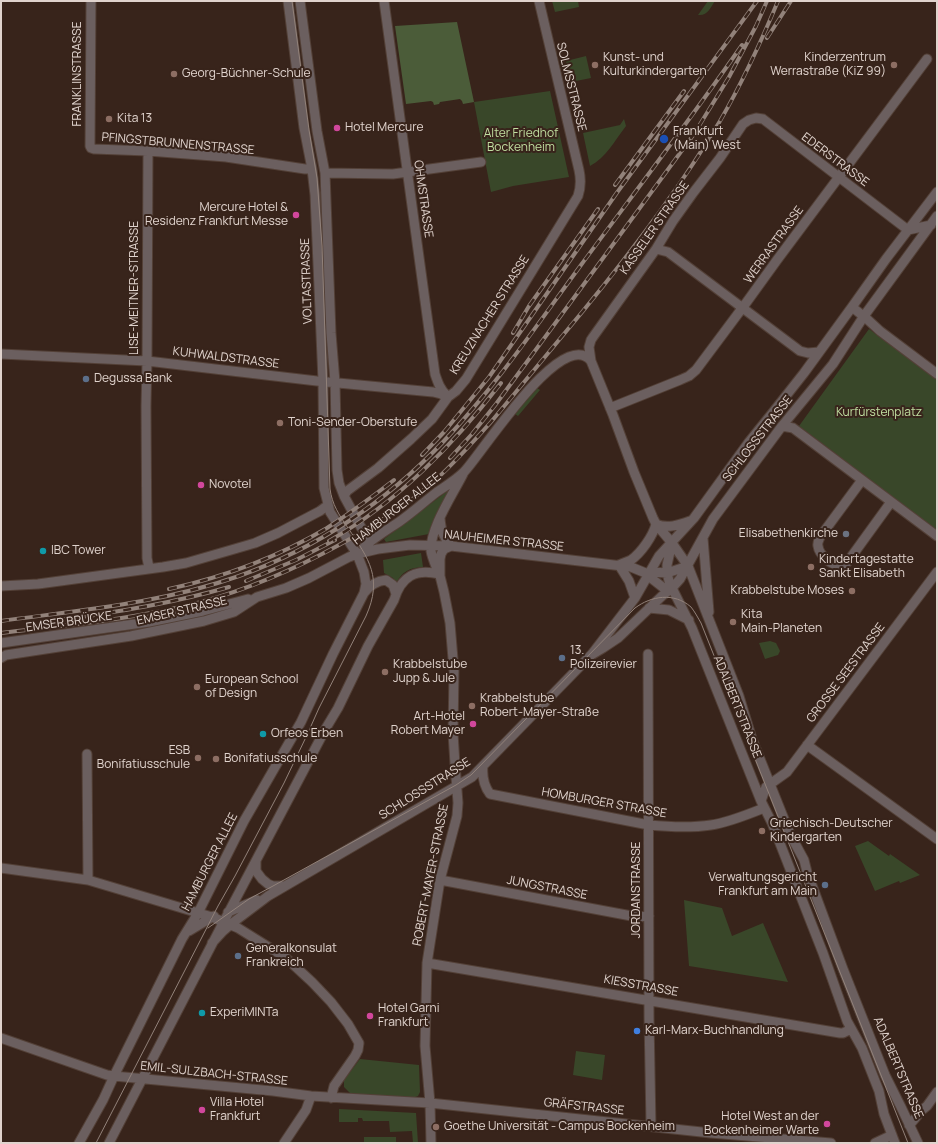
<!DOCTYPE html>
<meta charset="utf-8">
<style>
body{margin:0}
#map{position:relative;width:938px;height:1144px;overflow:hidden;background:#38241b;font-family:Manrope,sans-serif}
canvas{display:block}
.frame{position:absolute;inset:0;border:2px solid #e0d3cd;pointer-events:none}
</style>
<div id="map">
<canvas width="938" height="1144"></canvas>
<div class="frame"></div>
</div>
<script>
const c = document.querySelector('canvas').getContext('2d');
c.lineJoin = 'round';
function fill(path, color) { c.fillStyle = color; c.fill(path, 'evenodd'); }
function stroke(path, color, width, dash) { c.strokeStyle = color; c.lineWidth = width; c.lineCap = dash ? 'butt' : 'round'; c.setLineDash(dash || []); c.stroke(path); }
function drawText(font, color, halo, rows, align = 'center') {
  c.font = font + ' Manrope,sans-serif'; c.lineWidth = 4; c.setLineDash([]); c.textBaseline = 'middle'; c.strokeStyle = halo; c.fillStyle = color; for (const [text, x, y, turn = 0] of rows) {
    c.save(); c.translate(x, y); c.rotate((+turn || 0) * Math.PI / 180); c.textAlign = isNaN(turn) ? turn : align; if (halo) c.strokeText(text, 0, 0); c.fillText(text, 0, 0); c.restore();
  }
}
const green = new Path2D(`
 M552,1h26l1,6 -24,5z
 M708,1h7c-5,7 -7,15 -17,14z
 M586,56l5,22 -20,4 -5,-21z
 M550,91l19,86 -56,9 -22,6 -17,-90z
 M624,119l2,7c-11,14 -20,32 -36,40l-7,-33 37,-8z
 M869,329l68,51v151l-138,-105z
 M537,388l3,2 -22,26 -3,-2z
 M450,489l2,1 -23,44 -43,8 -2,-3z
 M421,553l2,14c-14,1 -20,4 -27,16l-3,-5 -9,-5 -1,-13z
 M770,641l6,2 4,8 -2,4 -13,4 -6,-16z
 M868,841l21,15 1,-2 30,21 -20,8 -1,-2 -24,10 -20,-45z
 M684,900l38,8 10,28 31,-13 25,59 -99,-16z
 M576,1051l29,4 -3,25 -29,-5z
 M360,1059l59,6 1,27 -2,4 -5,2 -62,-4 -7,-7v-7z
 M339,1109l77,4 2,30h-5l-1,-12 -22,1 -1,-11h-26l-1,-3h-4v4h-19z
 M364,1137h32v6h-32z`);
const forest = new Path2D(`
 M457,22l17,80 -11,2 -1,-3 -2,-2 -20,3 -1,2 -5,1 -1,-3 -2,-1 -25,3 -11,-78z`);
const minor = new Path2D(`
 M91,1l-1,145 1,2 3,1 54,2 78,6 79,12h7
 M288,1l16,127 8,41 3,26 8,186 1,107 6,24 27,42 7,18 2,12 -2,9
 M300,1l17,130 8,42 6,160 4,49 2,88 2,13 5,13 18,33 5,16
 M384,1l51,373c3,9 5,15 12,22
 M148,151l-1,210 -1,45 1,152 2,10
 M325,173l68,1 88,-12
 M656,249l12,3 132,99 8,2 11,-1
 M852,307l15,12 13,12 57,43
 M1,354l146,7 170,20 116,11 8,2 7,3
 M610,408l70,-28 9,-4 7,-6 50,-67 31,-43 150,-201
 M782,426l11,2 144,108
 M862,480l-42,57c-1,3 -3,6 -2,9 1,9 14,20 23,20 4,-1 6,-3 8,-6l42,-58
 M344,496l3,-5 31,-23 33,-29 21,-20 16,-22 8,-6 10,-12 112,-183c3,-9 3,-17 1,-26l-40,-169
 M440,518c1,12 3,19 11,28
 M656,524c11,5 23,1 34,-3
 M703,538l6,74
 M672,543l-5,22v8l2,8 3,7 20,40 69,173 11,22 51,130 24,68 15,27 17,43 5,23 11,29
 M364,547c11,-10 23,-17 35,-25 13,-9 25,-20 38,-30 9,-6 19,-12 27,-20 17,-17 98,-147 127,-111
 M437,569c-2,-5 -5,-12 -6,-18 -1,-23 21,-55 32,-77
 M648,574l5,-2 14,1 21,-7
 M1,586l37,-2 125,-17 23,-4 45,-13 24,-7 23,-10 42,-22 8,-6
 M635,598l-6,-17 -10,-16c4,-2 8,-3 12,-5 10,-7 22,-24 25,-36
 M649,608l20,2 20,10
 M1,643l148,-21 54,-11 45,-12
 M593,654l10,-6 15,-10 44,-42 10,-8 8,-9 33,-60 69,-93 51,-62 31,-48 73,-100
 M648,654l1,363 2,109
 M1,658l5,-3 125,-19 73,-15 30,-9 23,-15 29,-9 23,-10 40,-21 8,-3 21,-5 32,-4 41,1 180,21 17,7 3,4 14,11 3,1 4,-2
 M807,745l130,94
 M87,754l1,126
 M483,766c-1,10 1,20 7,28l159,31c21,2 42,3 62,0 16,-2 38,-11 53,-17
 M761,801l5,-14 21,-15 150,-200
 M256,861v10l6,8 6,5 5,2h11
 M1,868l87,12 124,37 26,11 48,30 26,24 19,20 17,22 11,19 -1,7 -3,6 -21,30 -3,12
 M440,880l197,37 12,-1
 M228,912l29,-12
 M189,931l25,-15
 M212,943l11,-12 8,-7 37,-28 204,-119 120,-123 43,-56 24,-42 35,-38 55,-76 25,-31 30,-38 48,-66 34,-48 51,-67
 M427,963l413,70h3l8,-4
 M1,1038l106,37 7,1 159,15 38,5 119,7 281,30 120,10
 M909,1125l3,-3 10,-12 5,-4 10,-14
 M79,1143l24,-43 11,-24 68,-137 16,-26 46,-92 57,-99 32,-68 31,-61c6,-8 12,-12 22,-13l7,5 3,9
 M109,1143l114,-220 103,-195 12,-20 30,-62 26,-46c7,-23 21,-32 45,-26
 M284,1143l22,-33 5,-14
 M431,1143l-1,-40 -5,-57 2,-83 13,-83 17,-64 1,-13 -3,-39 -2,-31 1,-62 -4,-48 -6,-31 -4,-16v-17l1,-5 3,-5 7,-3
 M875,1143l17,-8
 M918,1143l-17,-36 -16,-32 -42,-106 -36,-97 -3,-12 -14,-26 -38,-95 -13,-43 -51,-130 -16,-23 -16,-19 -3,-6 -19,-46 -21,-57 -22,-54 -2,-14 2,-7 2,-3 63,-88 17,-28 20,-28 27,-35 23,-34 6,-4 7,-2 7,1 145,111 23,-5`);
const tram = new Path2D(`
 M208,928l41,-29 24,-13 183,-101 15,-10 164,-167c16,-12 39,-16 56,-1 4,5 7,11 10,16l207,520
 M96,1143l122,-237 17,-30 49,-93 23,-48 12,-27 47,-92c17,-38 3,-57 -18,-88 -9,-13 -16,-24 -18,-39l-8,-243 -5,-68 -8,-48 -17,-129`);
const rail = new Path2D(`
 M767,38l24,-37
 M615,185l69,-94
 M513,333l16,-27 69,-97
 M422,455l22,-23 45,-55 127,-183 141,-193
 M450,458l22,-24 24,-30 198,-270 35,-57 27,-51 11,-25
 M329,541c69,-39 124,-96 172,-158
 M246,581l50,-21 39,-20
 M169,589c55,-12 109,-32 158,-61 23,-15 45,-31 67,-48
 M60,620c57,-8 114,-17 169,-33
 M1,621c80,-11 162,-18 238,-45 78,-28 148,-75 205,-135 51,-54 93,-116 137,-176 54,-73 109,-145 161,-220
 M1,633c66,-8 135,-14 200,-31 48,-13 94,-33 138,-57 33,-18 65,-37 93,-62 21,-18 40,-40 59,-61 31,-37 61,-74 92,-111 49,-60 97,-123 137,-190 22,-38 41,-79 58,-120`);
const markers = [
 [595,65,4,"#8d6e63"],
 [894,65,4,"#8d6e63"],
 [174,74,4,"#8d6e63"],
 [109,119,4,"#8d6e63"],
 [337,128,4,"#d1479c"],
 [664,139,5,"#1a4fb4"],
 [296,215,4,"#d1479c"],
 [86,379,4,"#5c6f8a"],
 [280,423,4,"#8d6e63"],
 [201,485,4,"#d1479c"],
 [846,534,4,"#6b7280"],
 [43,551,4,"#0f9aa8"],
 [811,567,4,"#8d6e63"],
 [852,591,4,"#8d6e63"],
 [733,622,4,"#8d6e63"],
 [562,658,4,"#5c6f8a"],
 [385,672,4,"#8d6e63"],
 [197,687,4,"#8d6e63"],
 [472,706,4,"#8d6e63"],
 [473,724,4,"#d1479c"],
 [263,734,4,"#0f9aa8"],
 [198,758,4,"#8d6e63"],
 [216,759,4,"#8d6e63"],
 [762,831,4,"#8d6e63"],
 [825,885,4,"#5c6f8a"],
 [238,956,4,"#5c6f8a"],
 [202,1013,4,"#0f9aa8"],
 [370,1016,4,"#d1479c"],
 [637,1031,4,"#3f7fe0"],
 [202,1110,4,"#d1479c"],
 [827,1124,4,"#d1479c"],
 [436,1127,4,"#8d6e63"]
];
const poiNames = [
 ["Kunst- und",603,58],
 ["Kulturkindergarten",603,72],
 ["Kinderzentrum",886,58,"right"],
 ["Werrastraße (KiZ 99)",886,72,"right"],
 ["Georg-Büchner-Schule",182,74],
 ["Kita 13",117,119],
 ["Hotel Mercure",345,128],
 ["Frankfurt",673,132],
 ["(Main) West",673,146],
 ["Mercure Hotel &",288,208,"right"],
 ["Residenz Frankfurt Messe",288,222,"right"],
 ["Degussa Bank",94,379],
 ["Toni-Sender-Oberstufe",288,423],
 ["Novotel",209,485],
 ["Elisabethenkirche",838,534,"right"],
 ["IBC Tower",51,551],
 ["Kindertagestatte",819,560],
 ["Sankt Elisabeth",819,574],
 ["Krabbelstube Moses",844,591,"right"],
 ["Kita",741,615],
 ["Main-Planeten",741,629],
 ["13.",570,651],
 ["Polizeirevier",570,665],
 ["Krabbelstube",393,665],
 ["Jupp & Jule",393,679],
 ["European School",205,680],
 ["of Design",205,694],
 ["Krabbelstube",480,699],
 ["Robert-Mayer-Straße",480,713],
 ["Art-Hotel",465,717,"right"],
 ["Robert Mayer",465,731,"right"],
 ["Orfeos Erben",271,734],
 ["ESB",190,751,"right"],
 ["Bonifatiusschule",190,765,"right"],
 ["Bonifatiusschule",224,759],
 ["Griechisch-Deutscher",770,824],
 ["Kindergarten",770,838],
 ["Verwaltungsgericht",817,878,"right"],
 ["Frankfurt am Main",817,892,"right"],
 ["Generalkonsulat",246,949],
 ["Frankreich",246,963],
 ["Hotel Garni",378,1009],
 ["Frankfurt",378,1023],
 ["ExperiMINTa",210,1013],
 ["Karl-Marx-Buchhandlung",645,1031],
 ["Villa Hotel",210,1103],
 ["Frankfurt",210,1117],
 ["Hotel West an der",819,1117,"right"],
 ["Bockenheimer Warte",819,1131,"right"],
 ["Goethe Universität - Campus Bockenheim",444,1127]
];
const streetNames = [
 ["FRANKLINSTRASSE",78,74,-90],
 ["SOLMSSTRASSE",571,87,76],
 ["PFINGSTBRUNNENSTRASSE",178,144,5],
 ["EDERSTRASSE",835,160,37],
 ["OHMSTRASSE",423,199,82],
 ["KASSELER STRASSE",655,228,-55],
 ["WERRASTRASSE",774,245,-54],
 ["VOLTASTRASSE",307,281,-92],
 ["LISE-MEITNER-STRASSE",135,288,-90],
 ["KREUZNACHER STRASSE",490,315,-58],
 ["KUHWALDSTRASSE",226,358,7],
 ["SCHLOSSSTRASSE",758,439,-52],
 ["HAMBURGER ALLEE",397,509,-38],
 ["NAUHEIMER STRASSE",504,541,6],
 ["EMSER STRASSE",182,611,-13],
 ["EMSER BRÜCKE",69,622,-8],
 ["GROSSE SEESTRASSE",846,673,-53],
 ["ADALBERTSTRASSE",737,707,68],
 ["SCHLOSSSTRASSE",425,789,-32],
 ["HOMBURGER STRASSE",604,803,10],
 ["HAMBURGER ALLEE",210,862,-63],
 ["ROBERT-MAYER-STRASSE",431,875,-79],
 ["JUNGSTRASSE",547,888,11],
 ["JORDANSTRASSE",637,890,-90],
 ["KIESSTRASSE",641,986,10],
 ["ADALBERTSTRASSE",898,1068,67],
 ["EMIL-SULZBACH-STRASSE",214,1074,6],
 ["GRÄFSTRASSE",584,1107,6]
];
const parkNames = [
 ["Alter Friedhof",521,134],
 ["Bockenheim",521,148],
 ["Kurfürstenplatz",879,413]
];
fill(green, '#394729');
fill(forest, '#4b5c39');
stroke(minor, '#534037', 11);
stroke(minor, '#6b5f5f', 9);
stroke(tram, '#92827a', 1);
stroke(rail, '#92827a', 4);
stroke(rail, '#38241b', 2.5, [8]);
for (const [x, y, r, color] of markers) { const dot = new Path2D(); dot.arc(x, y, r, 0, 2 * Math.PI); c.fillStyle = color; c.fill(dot); stroke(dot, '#38241b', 1.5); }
drawText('12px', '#e0d3cd', '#38241b', poiNames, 'left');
drawText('12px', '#e0d3cd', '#38241b', streetNames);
drawText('12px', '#c1dfa1', '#38241b', parkNames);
</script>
